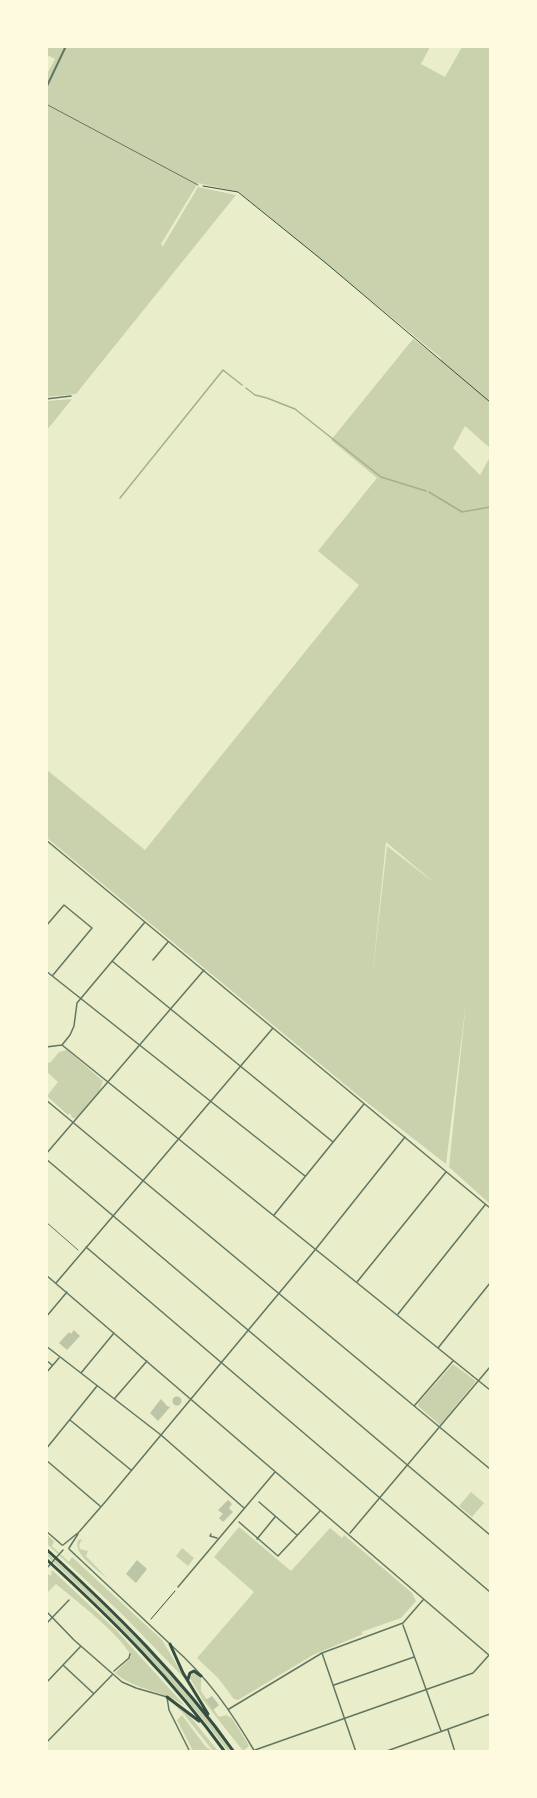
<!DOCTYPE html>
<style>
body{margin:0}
#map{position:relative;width:537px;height:1798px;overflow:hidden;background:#e9edc9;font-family:Overpass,sans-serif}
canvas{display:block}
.frame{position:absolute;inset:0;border:48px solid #fefae0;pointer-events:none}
</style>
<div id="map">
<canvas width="537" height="1798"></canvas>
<div class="frame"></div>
</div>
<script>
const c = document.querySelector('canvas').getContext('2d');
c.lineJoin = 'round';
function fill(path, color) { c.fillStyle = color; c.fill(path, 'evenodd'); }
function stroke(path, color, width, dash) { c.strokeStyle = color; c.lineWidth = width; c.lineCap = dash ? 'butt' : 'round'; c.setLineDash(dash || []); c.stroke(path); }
const green = new Path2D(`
 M47,47h383l-9,17 24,13 17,-30h28v401l-25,-22 -12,22 27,27 10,-18v747l-41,-37 17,-165 -20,162 -86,-67 -313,-259v-68l98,80 214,-265 -41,-34 59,-73 -46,-38 82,-101 28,21v-2l-202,-166 -41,-9 -37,61 2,2 35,-59 38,8 -160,199 -29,3 -1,-321 9,-17 -8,-4zM386,842l51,43 -50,-39 -15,134z
 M72,399l-25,31v-29z
 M67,1050l36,31 -4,11 -23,26h-4l-2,-5 -2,2 -21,-19 11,-14 -11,-10 -1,-14 2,5 3,-1 8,-10z
 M453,1364l23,17 -36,44 -22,-19 1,-4z
 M471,1492l13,11 -12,14 -13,-11z
 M239,1527l52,44 39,-43 12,10 2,-3 68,58 4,8 -15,17 -40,14 2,2 -50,21 -75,45 -4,-1 -16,-21 -21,-20 57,-66 -40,-35z
 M46,1534l8,7 -2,5 17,16 3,-5 90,83 23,39 -64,-66 -74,-69z
 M82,1539l-3,6 1,4 8,2 -2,5 22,23c-10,-9 -35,-24 -30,-39z
 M182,1548l12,10 -6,8 -12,-10z
 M46,1552c35,31 69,62 101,96 31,32 58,68 85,103h-4c-55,-72 -115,-133 -181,-195z
 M52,1570l65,61 69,76c-22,-17 -50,-16 -71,-34l16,-16c-5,-18 -58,-59 -75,-73l-9,9 -1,-17 2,-2 3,2z
 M193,1673h4l4,6v12l18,26 7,-2 6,3 16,26 1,2 -6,5 -40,-51 -13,-22z
 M171,1702l18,13 29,36h-5l-31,-39z
 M182,1715l23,31 7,5h-19l-16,-31z`);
const stream = new Path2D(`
 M246,388l9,7 12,3 28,11 86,68 45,14
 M429,492l33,20 28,-5
 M120,498l103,-128 19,15`);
const building = new Path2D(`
 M74,1330l6,6 -13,14 -8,-7 10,-11 2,2z
 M172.5 1401a4.5 4.5 0 1 1 9 0a4.5 4.5 0 1 1-9 0Z
 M161,1399l6,7 3,1 -12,14 -8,-8z
 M228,1500l4,4 -3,4 4,4 -10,10 -4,-4 4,-4 -5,-4z
 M137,1560l10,9 -11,14 -10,-9z
 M212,1696l7,9 -6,5 -7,-10z`);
const path = new Path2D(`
 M203,186l35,6 89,72 163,138
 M151,1619l24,-28`);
const service = new Path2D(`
 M46,104l152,81
 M46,1222l32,28`);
const minor = new Path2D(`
 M46,399l25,-3
 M46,840l444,368
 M46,926l18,-21 28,23 -39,47
 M153,960l15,-18
 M112,961l221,181
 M46,971l259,205
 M62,1045l428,345
 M46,1047l16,-2 8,-10 4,-9 3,-23 68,-81
 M46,1100l444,369
 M46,1154l158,-184
 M46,1159l444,376
 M274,1215l90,-111
 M86,1247l404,345
 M46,1275l444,381
 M357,1282l89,-110
 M56,1283l217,-255
 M398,1314l87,-109
 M46,1317l21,-25
 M46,1346l115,89 83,73
 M438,1348l52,-65
 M46,1360l6,5
 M46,1373l13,-15
 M81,1373l33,-40
 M115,1398l32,-37
 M415,1405l38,-44
 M70,1420l61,50
 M46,1449l51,-63
 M46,1460l54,46
 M259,1502l38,33
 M239,1522l39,34 42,-45
 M46,1531l16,14
 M350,1533l140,-166
 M211,1534l-1,2 7,2
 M257,1539l18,-22
 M63,1545l16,-13 27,-31 209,-251 90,-113
 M69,1548l9,-14
 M69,1549l100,94
 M46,1569l17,-19
 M178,1587l97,-115
 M46,1611l28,29 48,42 14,6 31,9 2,13 21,42
 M46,1624l23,-24
 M403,1625l38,106
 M172,1646c36,32 59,65 83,106
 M322,1653l34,99
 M64,1666l29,27
 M114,1671l15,-13 1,-4
 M46,1683l35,-37
 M334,1685l80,-28
 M229,1709l93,-56 81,-30 20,-23
 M448,1730l7,22
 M46,1743l66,-68
 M255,1750l218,-77 17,-19
 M384,1752l106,-38`);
const tertiary = new Path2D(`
 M46,88l20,-42`);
const primary = new Path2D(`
 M46,1549c69,63 134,127 188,203
 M46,1559c66,60 127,121 179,193
 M170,1644l13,29 25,41
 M188,1679l2,-6 4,-2 7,5
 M167,1697l32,24`);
fill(green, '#cad2ad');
stroke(stream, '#a3b18a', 1.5);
fill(building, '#bcc5a7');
stroke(path, '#344e41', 1);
stroke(service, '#617663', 1);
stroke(minor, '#617663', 1.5);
stroke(tertiary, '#617663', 2);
stroke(primary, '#344e41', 3);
</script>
